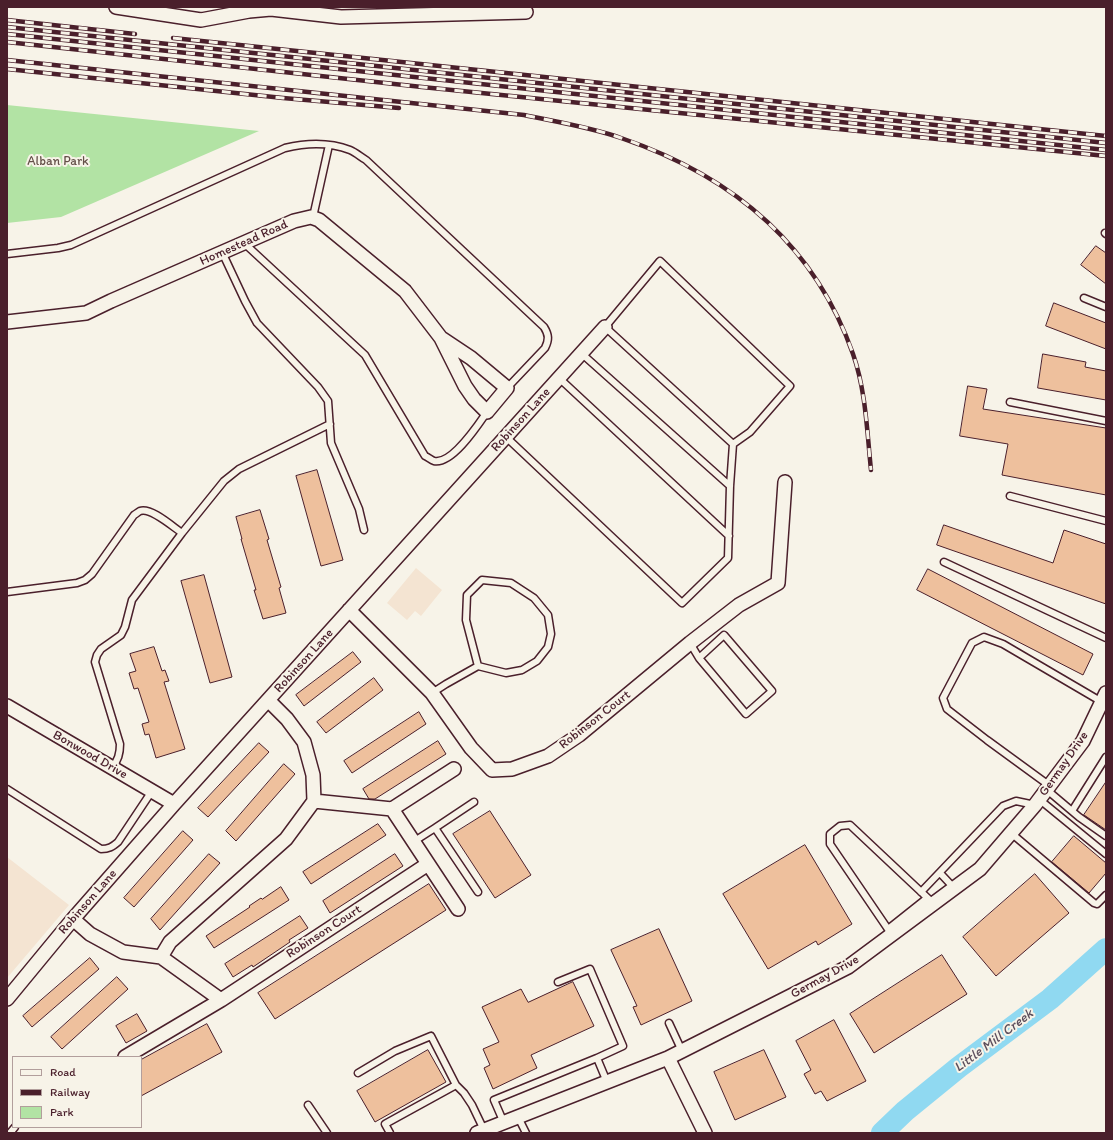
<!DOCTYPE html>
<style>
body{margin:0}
#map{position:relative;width:1113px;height:1140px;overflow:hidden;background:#f7f3e8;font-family:Itim,sans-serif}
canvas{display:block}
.frame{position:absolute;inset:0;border:8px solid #4a1f2b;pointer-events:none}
.legend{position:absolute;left:12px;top:1056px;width:130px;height:72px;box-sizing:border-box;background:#f7f3e8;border:1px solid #b29e9c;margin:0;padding:5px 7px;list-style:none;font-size:12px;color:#4a1f2b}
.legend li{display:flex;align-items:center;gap:8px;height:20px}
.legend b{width:20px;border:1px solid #b29e9c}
</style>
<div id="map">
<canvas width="1113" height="1140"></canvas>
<div class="frame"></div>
<ul class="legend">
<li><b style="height:5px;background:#f7f3e8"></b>Road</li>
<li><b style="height:5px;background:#4a1f2b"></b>Railway</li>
<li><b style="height:11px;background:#b2e3a4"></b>Park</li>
</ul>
</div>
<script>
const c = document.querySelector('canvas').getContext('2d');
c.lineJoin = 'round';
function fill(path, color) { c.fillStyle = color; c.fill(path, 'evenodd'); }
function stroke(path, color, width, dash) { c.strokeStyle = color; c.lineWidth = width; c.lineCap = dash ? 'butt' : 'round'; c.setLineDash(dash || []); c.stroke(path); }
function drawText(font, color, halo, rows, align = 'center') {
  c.font = font + ' Itim,sans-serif'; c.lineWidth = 4; c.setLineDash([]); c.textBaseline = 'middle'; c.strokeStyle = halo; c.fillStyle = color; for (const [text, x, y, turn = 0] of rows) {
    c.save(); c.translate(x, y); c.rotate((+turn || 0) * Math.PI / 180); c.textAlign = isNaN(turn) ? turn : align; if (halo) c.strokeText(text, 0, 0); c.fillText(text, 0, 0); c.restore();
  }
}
const built = new Path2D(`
 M416,568l26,22 -21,26 -6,-5 -8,9 -20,-17z
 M7,857l62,48 -62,73z`);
const green = new Path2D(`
 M7,105l252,26 -198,86 -54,6z`);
const river = new Path2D(`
 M882,1133l23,-22 54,-44 91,-68 56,-50`);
const building = new Path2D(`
 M1096,246l10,7v31l-25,-19z
 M1054,303l52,20v26l-60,-23z
 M1043,354l43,8 -1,5 21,4v29l-68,-12z
 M968,386l19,3 -4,20 123,19v67l-104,-20 6,-31 -48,-8z
 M317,470l26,90 -22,6 -25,-90z
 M260,510l9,29 -2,1 14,47 -2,1 7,25 -23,6 -9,-29h2l-15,-51h1l-6,-22z
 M944,525l109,38 11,-33 42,14v60l-169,-59z
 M928,569l165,85 -10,21 -166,-85z
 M204,575l28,102 -22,6 -29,-102z
 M154,647l8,24 3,-1 4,11 -5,1 21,67 -29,9 -7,-24 -4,1 -3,-11 7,-2 -11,-34 -4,1 -5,-16 7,-2 -6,-17z
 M353,652l8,10 -57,44 -8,-11z
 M374,678l9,12 -57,43 -9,-11z
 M419,712l7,12 -74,49 -8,-12z
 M438,741l8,13 -71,45h-6l-6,-10z
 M259,743l10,9 -61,65 -10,-9z
 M284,764l11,10 -59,67 -10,-10z
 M1106,782v48l-22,-15z
 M490,811l41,64 -36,23 -42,-64z
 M378,824l8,11 -75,49 -8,-12z
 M183,831l10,9 -59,67 -10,-9z
 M1074,836l32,27v10l-17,20 -37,-31z
 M805,845l47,79 -34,21 -2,-4 -48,28 -45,-75z
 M209,854l11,9 -60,67 -9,-11z
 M395,854l8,12 -73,47 -7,-12z
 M1035,874l34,39 -73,63 -33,-39z
 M429,884l17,26 -171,109 -17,-26z
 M281,887l8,13 -75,48 -8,-12 44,-29 -1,-1 12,-8 1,1z
 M300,916l8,12 -19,12 1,2 -37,25 -1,-2 -19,12 -8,-13z
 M659,929l33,72 -51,24 -8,-18 4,-1 -26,-56z
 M942,955l25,39 -93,59 -24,-39z
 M90,958l9,11 -67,58 -9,-11z
 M117,977l11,12 -66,60 -11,-12z
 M573,982l21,44 -63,29 6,13 -44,21 -9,-21 6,-3 -7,-16 16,-7 -17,-35 39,-18 7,13z
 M137,1014l10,17 -21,12 -10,-17z
 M834,1020l32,61 -39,20 -6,-10 -6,3 -11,-20 7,-4 -15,-29z
 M207,1024l15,28 -81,44v-36z
 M428,1050l18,32 -71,40 -18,-31z
 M764,1050l22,47 -51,23 -21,-48z`);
const lane = new Path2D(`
 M313,217l16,-72
 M1105,233l1,1
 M244,243l121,112 60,101c3,1 6,4 9,5 18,4 44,-36 53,-49
 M222,252l23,49 12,22 61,64 10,14 3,42 28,66 5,21
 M7,254l51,-6 13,-3 214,-97c21,-5 44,-6 65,2 5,2 11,7 16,10l178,167c5,8 5,13 1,21l-38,40
 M1084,298l22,9
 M581,353l149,133
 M559,378l170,158
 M1010,402l96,19
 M506,437l176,166 46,-45 2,-72 3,-42 17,-12 40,-46 -130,-125 -55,66 128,117
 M1010,496l96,25
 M944,562l162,76
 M7,592l70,-9 8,-3 7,-6 42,-59c2,-1 4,-3 6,-4 11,-4 33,16 42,22
 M690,643l9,15 25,-23 48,56 -26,23 -47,-56
 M432,693l14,-9 32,-18 28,7 16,-3 15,-9 11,-14 3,-13 -3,-19 -14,-17 -23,-15 -29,-3 -15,15 -1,25 12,46
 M112,768c6,-8 8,-14 8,-24l-25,-82 2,-7 4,-6 20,-14 4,-8 7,-27 50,-67 42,-52 15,-12 91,-45
 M1050,786l-63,-46 -40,-31 -4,-11 29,-55 12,-6 19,7 99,58
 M7,789l94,60c8,0 11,-2 17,-7l34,-51
 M1047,790l32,27 27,19
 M1040,800l66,54
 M474,802l-39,26 43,64
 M1072,811l34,-54
 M1011,833l83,70 3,1 9,-9
 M413,842l22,-14
 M940,873l14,15
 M921,892l82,-86 13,-5 19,4
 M888,929l39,-31
 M892,935l-62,-91v-10l10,-8 10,-1 84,79
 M558,982l32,-13 33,77 -26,12 10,24
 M669,1023l13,28
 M358,1073l37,-22 36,-15 25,49 8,8 8,12 12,25
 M308,1105l19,28
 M518,1117l8,16
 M504,1123l-10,-23 103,-42
 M10,1133l5,-6
 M390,1133l-5,-9 71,-39`);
const street = new Path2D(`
 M116,7l85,13 48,-9 22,-2 70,8 185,-5
 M7,322l79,-9 25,-12 183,-80 17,-4 8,3 86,71 36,47 24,48 9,13 13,13 20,-24 -36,-30 -30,-20
 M349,610l83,83 39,55 21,22 20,-1 36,-13 31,-21 111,-92 49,-38 39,-22 7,-101
 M7,706l167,98
 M314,801l78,8 62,-40
 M392,809l66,100
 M73,919l17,15 33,18 38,5 9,-15 116,-103 28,-38 -1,-26 -9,-33 -17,-23 -19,-19
 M161,957l60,43
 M7,999l66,-80 101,-115 431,-477
 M125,1057l96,-57 207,-136
 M668,1058l37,75
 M477,1133l191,-75 180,-91 132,-98 55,-64 48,-64 23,-48`);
const rail = new Path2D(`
 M7,20l128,14
 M7,27l1099,116
 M7,34l1099,116
 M173,38l933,98
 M7,42l415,45 684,69
 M7,60l517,55c33,7 66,12 97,23 109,37 193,105 232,216 13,37 14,78 18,116
 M7,69l276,29 116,10`);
const parkNames = [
 ["Alban Park",58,162]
];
const streetNames = [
 ["Homestead Road",244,243,-24],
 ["Robinson Lane",521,420,-48],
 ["Robinson Lane",304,661,-48],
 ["Robinson Court",595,720,-38],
 ["Bonwood Drive",90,755,30],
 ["Germay Drive",1064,764,-55],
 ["Robinson Lane",88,902,-49],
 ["Robinson Court",324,932,-33],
 ["Germay Drive",825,977,-29]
];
const waterNames = [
 ["Little Mill Creek",994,1041,-37]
];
fill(built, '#f4e4d2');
fill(green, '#b2e3a4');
stroke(river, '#90d9f1', 22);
fill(building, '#eec09d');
stroke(building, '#4a1f2b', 1);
stroke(lane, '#4a1f2b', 9);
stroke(street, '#4a1f2b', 16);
stroke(lane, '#f7f3e8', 6);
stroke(street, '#f7f3e8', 13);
stroke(rail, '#4a1f2b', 4.5);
stroke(rail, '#f7f3e8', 3, [9]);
drawText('13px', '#645049', '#f7f3e8', parkNames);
drawText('13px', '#4a1f2b', '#f7f3e8', streetNames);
drawText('italic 14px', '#5c4e5c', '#f7f3e8', waterNames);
</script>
